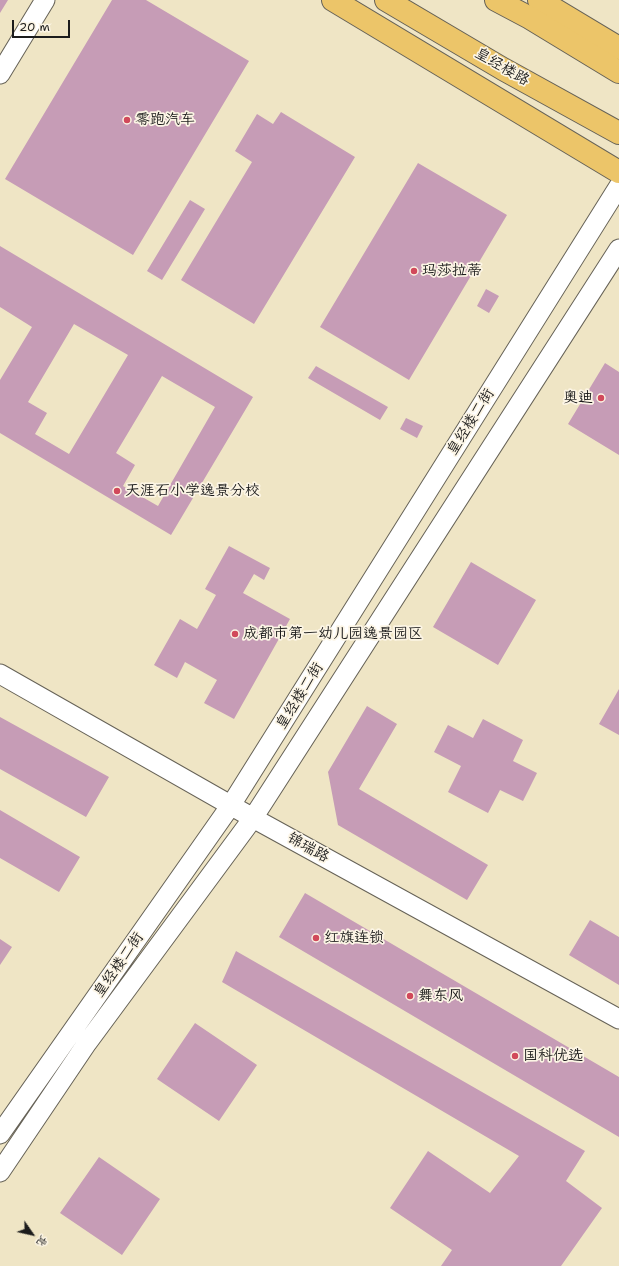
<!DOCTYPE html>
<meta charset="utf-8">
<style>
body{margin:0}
#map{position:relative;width:619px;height:1266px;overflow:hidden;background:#efe5c5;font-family:"Shantell Sans","LXGW WenKai TC",sans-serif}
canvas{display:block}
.north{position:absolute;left:12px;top:1214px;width:40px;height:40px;-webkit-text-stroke:3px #fcf5e5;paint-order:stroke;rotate:124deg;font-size:11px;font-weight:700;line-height:16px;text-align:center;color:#1c1c1c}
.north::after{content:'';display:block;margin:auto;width:14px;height:18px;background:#1c1c1c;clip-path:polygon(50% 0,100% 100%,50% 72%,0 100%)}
.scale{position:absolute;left:12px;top:20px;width:58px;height:18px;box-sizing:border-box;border:2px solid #1c1c1c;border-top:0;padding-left:5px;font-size:12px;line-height:14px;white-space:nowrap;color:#1c1c1c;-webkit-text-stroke:3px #fcf5e5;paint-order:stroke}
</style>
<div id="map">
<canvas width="619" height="1266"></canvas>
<div class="north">北</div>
<div class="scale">20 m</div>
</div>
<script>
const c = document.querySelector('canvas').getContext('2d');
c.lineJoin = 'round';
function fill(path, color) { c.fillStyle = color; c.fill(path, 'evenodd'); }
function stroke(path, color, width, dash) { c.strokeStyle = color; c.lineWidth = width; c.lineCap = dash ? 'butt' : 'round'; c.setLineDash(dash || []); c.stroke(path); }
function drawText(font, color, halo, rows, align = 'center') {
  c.font = font + ' "Shantell Sans","LXGW WenKai TC",sans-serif'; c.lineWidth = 3.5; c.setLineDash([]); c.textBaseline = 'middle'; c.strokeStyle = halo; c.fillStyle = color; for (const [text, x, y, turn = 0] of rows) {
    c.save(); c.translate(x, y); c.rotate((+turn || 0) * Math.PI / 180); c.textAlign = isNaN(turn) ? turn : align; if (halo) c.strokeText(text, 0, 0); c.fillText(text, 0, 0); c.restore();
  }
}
const building = new Path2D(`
 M0,0h8l-8,13z
 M112,0h34l103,61 -116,194 -128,-76z
 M281,112l74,45 -101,167 -73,-44 71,-118 -17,-11 22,-37 16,10z
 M418,163l89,52 -98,165 -89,-53z
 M190,200l15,9 -43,71 -15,-9z
 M0,246l253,151 -82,138 -171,-102v-53l32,-53 -32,-20zM74,324l54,31 -59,99 -34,-20 12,-21 -19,-11zM162,376l53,31 -57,99 -35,-20 12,-21 -19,-12z
 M486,289l13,7 -10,17 -12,-7z
 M605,363l14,9v83l-51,-31z
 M316,366l72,41 -8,13 -72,-42z
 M406,418l17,8 -6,12 -17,-9z
 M229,546l41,22 -6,12 -10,-6 -11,19 47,26 -56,100 -30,-16 13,-23 -32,-18 -8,16 -23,-13 26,-46 17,10 19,-34 -11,-6z
 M471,562l65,38 -38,65 -65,-38z
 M619,689v46l-20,-11z
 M367,706l30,18 -38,65 129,76 -21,35 -129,-75 -10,-53z
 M0,717l109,60 -23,40 -86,-48z
 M483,719l40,21 -10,21 24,12 -14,28 -23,-11 -12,23 -40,-21 13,-26 -27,-14 14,-27 25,13z
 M0,810l80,47 -21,35 -59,-34z
 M305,893l314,184v60l-340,-200z
 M590,920l29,17v48l-50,-30z
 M0,939l12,8 -12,18z
 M236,951l349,200 -19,30 36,27 -41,58h-120l11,-16 -62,-42 38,-57 62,42 29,-37 -297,-174z
 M195,1023l62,42 -38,56 -62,-42z
 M99,1157l61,42 -38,56 -62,-42z`);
const minor = new Path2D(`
 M0,74l45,-74
 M0,674l253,144 366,201
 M0,1134l231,-329 388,-619
 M0,1172l87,-129 166,-225 366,-569`);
const major = new Path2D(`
 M333,0l286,172
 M539,0l80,48`);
const highway = new Path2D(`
 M386,0l117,69 116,64
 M496,0l34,18 89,54`);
const markers = [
 [127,120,4,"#d1495b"],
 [414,271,4,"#d1495b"],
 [601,398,4,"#d1495b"],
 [117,491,4,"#d1495b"],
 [235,634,4,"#d1495b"],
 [316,938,4,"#d1495b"],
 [410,996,4,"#d1495b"],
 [515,1056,4,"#d1495b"]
];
const streetNames = [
 ["皇经楼路",502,67,30],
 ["皇经楼二街",471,422,-58],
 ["皇经楼二街",300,696,-58],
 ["锦瑞路",308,848,29],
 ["皇经楼二街",119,965,-55]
];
const poiNames = [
 ["零跑汽车",135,120],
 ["玛莎拉蒂",422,271],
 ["奥迪",593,398,"right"],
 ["天涯石小学逸景分校",125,491],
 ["成都市第一幼儿园逸景园区",243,634],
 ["红旗连锁",324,938],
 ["舞东风",418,996],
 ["国科优选",523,1056]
];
fill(building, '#c69cb6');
stroke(minor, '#666257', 21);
stroke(major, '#666257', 24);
stroke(highway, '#666257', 24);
stroke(minor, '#fff', 19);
stroke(major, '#ecc569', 22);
stroke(highway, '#ecc569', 22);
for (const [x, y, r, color] of markers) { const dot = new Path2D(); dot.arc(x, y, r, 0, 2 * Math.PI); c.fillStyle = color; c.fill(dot); stroke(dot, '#fcf5e5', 1.5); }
drawText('15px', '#1c1c1c', '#fcf5e5', streetNames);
drawText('15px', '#1c1c1c', '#fcf5e5', poiNames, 'left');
</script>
